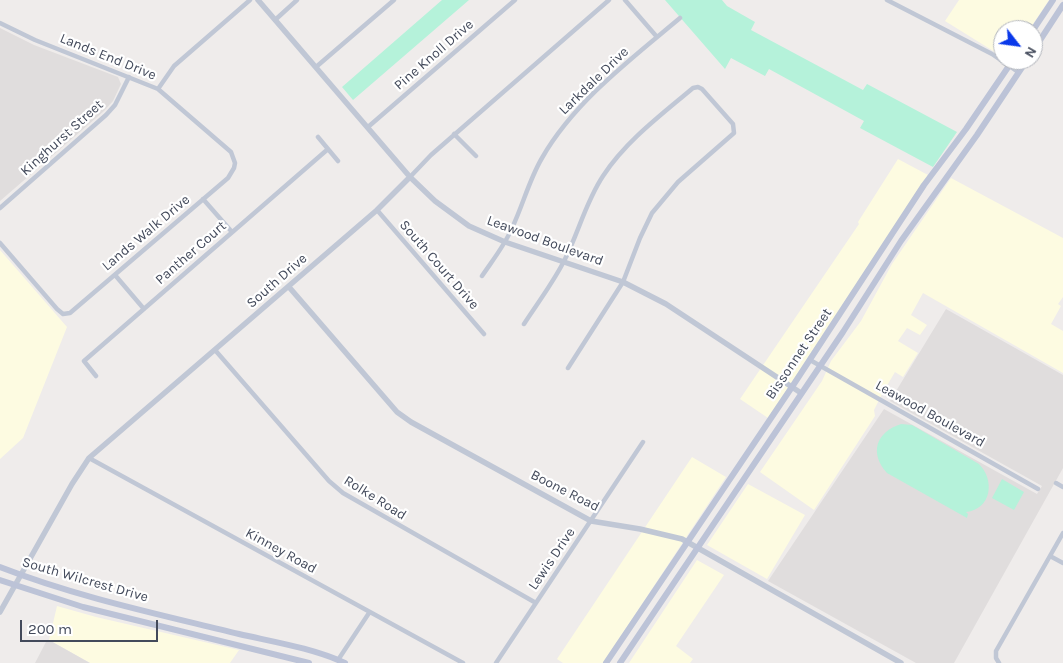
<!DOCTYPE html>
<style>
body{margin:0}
#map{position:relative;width:1063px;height:663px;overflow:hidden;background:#efeceb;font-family:Karla,sans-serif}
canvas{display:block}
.north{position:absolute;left:993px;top:20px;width:50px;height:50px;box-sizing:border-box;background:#fff;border:1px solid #b4b7bd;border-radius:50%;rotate:120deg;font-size:14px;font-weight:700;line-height:20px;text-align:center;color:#434a5b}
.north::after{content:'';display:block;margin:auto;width:18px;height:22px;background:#0a39ea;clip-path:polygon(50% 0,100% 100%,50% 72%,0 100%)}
.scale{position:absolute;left:20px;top:620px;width:138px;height:22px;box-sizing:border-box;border:2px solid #434a5b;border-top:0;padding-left:6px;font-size:15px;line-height:18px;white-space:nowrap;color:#434a5b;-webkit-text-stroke:4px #fff;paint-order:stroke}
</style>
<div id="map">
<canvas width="1063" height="663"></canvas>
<div class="north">N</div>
<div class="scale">200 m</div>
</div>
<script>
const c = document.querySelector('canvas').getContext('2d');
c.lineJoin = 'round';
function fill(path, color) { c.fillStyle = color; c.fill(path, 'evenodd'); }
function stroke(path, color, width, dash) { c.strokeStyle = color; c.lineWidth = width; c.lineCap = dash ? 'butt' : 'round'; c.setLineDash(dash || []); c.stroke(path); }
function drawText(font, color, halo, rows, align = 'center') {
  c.font = font + ' Karla,sans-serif'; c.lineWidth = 4.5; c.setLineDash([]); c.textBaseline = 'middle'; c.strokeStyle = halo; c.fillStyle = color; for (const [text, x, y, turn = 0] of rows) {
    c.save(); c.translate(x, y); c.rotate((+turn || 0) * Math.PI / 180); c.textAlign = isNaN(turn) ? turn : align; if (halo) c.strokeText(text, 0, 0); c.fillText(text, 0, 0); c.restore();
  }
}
const commercial = new Path2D(`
 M959,0h90l-20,30h-26v27l-58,-36z
 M898,159l30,16 -160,243 -28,-19 119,-175 -1,-2z
 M951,178l112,60v59l-5,7 3,2 -10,18 12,7v42l-140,-80 -12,22 16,10 -7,10 -13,-7 -9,13 20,12 -15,24 -8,-5 -13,22 -8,16 1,6 -61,94 -54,-38 62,-91 9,-20 30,-40 31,-57z
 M0,250l67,77 -44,111 -23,21z
 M692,457l34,20 -123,186h-40l-6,-4z
 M748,484l57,31 -38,64 -60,-34z
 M697,560l27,15 -48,71 17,13 -3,4h-61z
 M57,606l39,11 143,33 -9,13h-140l-41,-23z`);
const education = new Path2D(`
 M0,28l34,17 84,32 3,7 -8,17 -9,10 -104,90z
 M946,309l117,66v93l-109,195h-38l-148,-82 116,-172 153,85 5,-8 -152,-85z
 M47,640h2l41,23h-55z`);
const green = new Path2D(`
 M442,0h27l-116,100 -11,-13z
 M665,0h57l5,6 28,16 -4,8 112,60 4,-6 90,48 -24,35 -73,-39 4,-7 -95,-52 -4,7 -34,-18 -6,11z
 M901,424l11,1 67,39c16,16 13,45 -13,48l2,2 -1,4 -80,-45c-18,-20 -11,-41 14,-49z
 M1002,479l22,13 -10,18 -22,-12z`);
const minor = new Path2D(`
 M625,0l32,37
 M887,0l105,54 26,18
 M275,20l22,-20
 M0,23l35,17 123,49 73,63 4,11 -1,5 -6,10 -158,135 -7,1 -6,-5 -57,-66
 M316,67l78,-67
 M158,89l16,-23 76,-66
 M368,127l147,-127
 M454,134l22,22
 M318,137l20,24
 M410,177l21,-22 178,-155
 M203,199l29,33
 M0,208l106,-93 9,-10 14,-28
 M377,210l107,124
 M115,275l29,34
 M482,276c10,-15 23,-31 30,-48 11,-23 17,-48 30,-70 32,-56 89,-99 138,-140
 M524,324c13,-20 28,-40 39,-61 15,-28 22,-60 40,-87 23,-35 58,-61 90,-88l5,-1 4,2 31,35 1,9 -56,49 -26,31 -12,25 -17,44 -55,86
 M215,350l114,131 14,12 193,110
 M810,360l228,129
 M96,376l-12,-15 244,-212
 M89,458l374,205
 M1056,483l7,4
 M1050,556l13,7
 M338,660l31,-47
 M496,663l147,-221
 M999,663l-3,-5v-7l67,-118`);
const tertiary = new Path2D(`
 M258,0l152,177 25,24 34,25 36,16 118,40 43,22 135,89
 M289,287l108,125 14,10 180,99 49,8 42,10 219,124
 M0,612l72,-128 17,-26 288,-248 33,-33`);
const secondary = new Path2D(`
 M1033,30l20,-30
 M1033,51l30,-46
 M0,567c77,30 158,47 239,67 35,8 73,14 106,29
 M0,580l83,27 226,56
 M606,663l186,-276 132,-202 42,-56 47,-69
 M620,663l223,-331 58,-91 76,-106 50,-75`);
const streetNames = [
 ["Pine Knoll Drive",434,55,-41],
 ["Lands End Drive",108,57,22],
 ["Larkdale Drive",594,81,-44],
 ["Kinghurst Street",62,138,-42],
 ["Lands Walk Drive",146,233,-40],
 ["Leawood Boulevard",545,241,20],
 ["Panther Court",191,253,-41],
 ["South Court Drive",439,265,49],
 ["South Drive",277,281,-41],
 ["Bissonnet Street",799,354,-56],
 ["Leawood Boulevard",930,414,29],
 ["Boone Road",565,491,27],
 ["Rolke Road",375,498,32],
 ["Kinney Road",281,551,29],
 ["Lewis Drive",552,559,-56],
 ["South Wilcrest Drive",85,580,16]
];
fill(commercial, '#fdfbe1');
fill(education, '#e0dddd');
fill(green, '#b5f2da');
stroke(minor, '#c0c7d5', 4.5);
stroke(tertiary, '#c0c7d5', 5.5);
stroke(secondary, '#bcc3d7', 6);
drawText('14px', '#434a5b', '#fff', streetNames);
</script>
